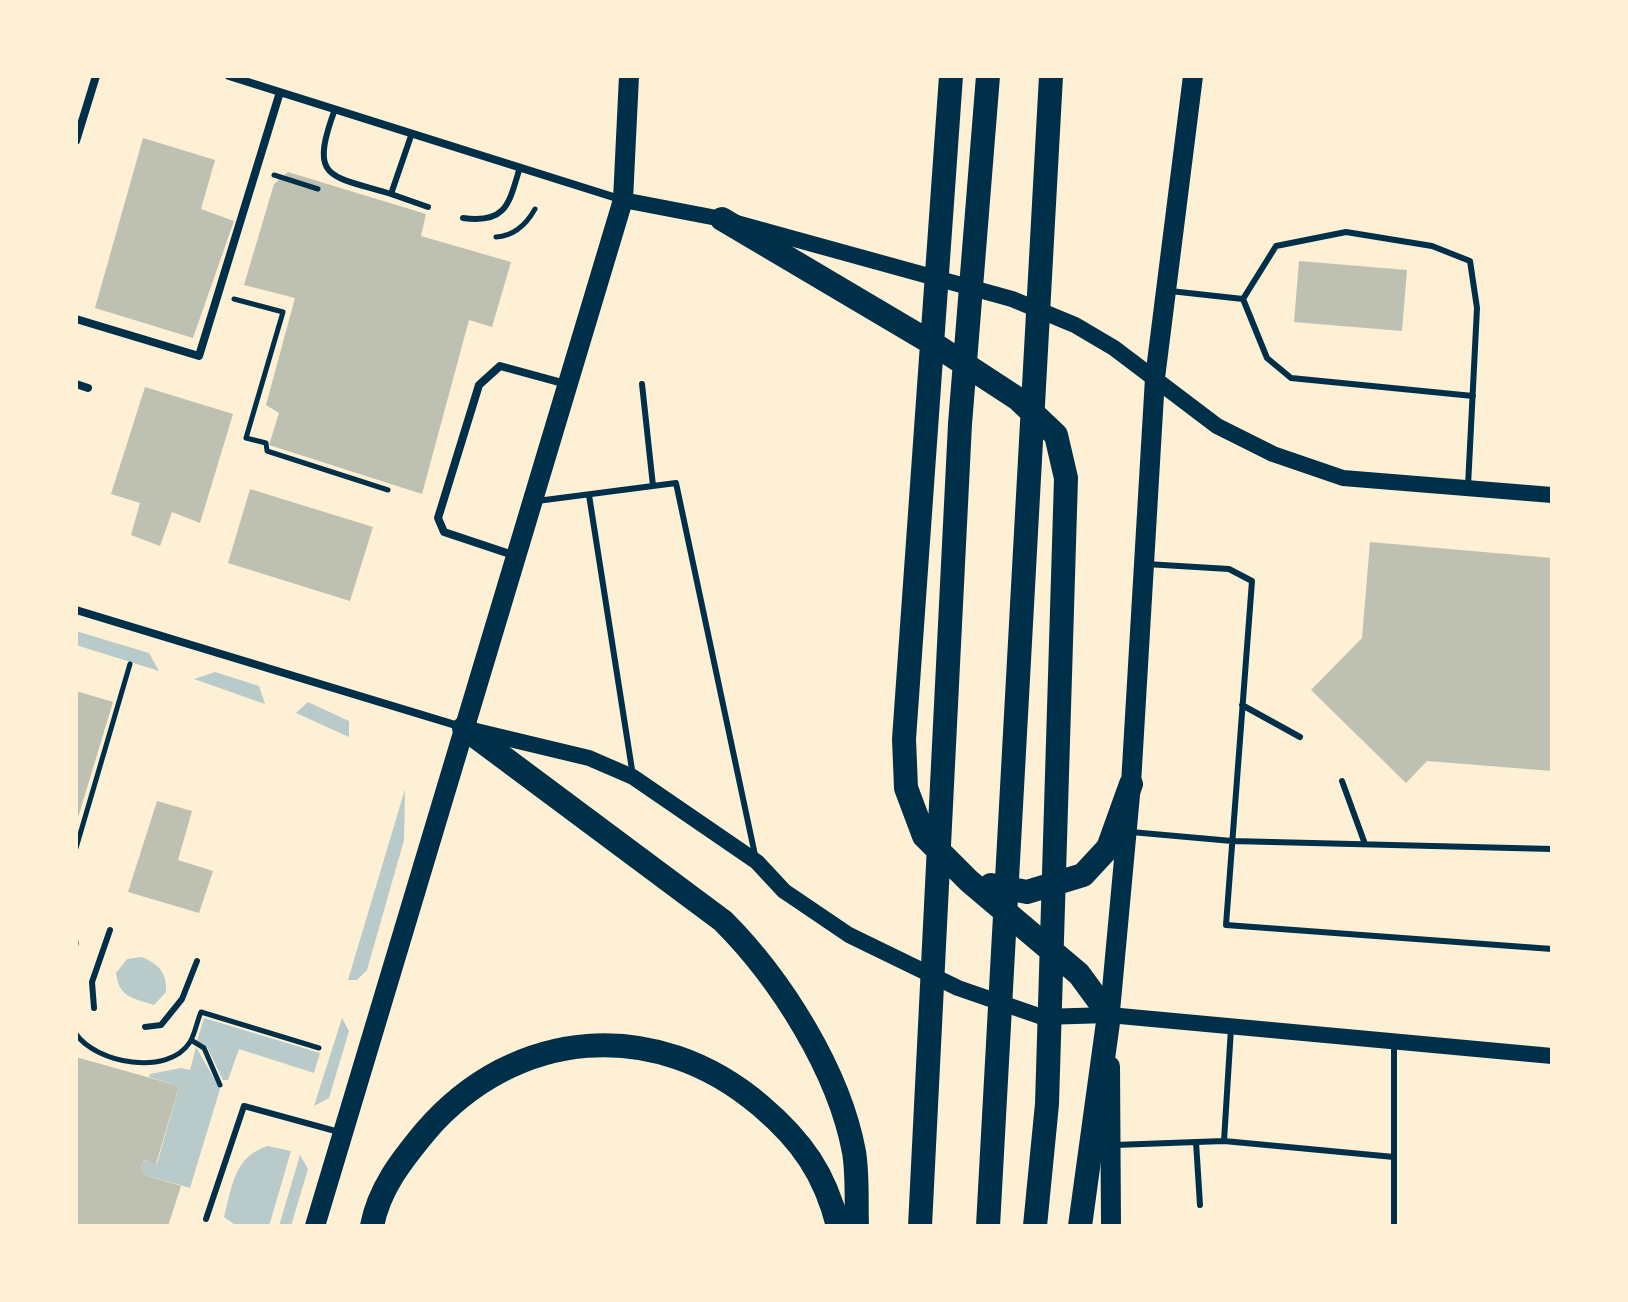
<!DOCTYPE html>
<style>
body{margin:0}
#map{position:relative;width:1628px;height:1302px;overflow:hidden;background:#fdf0d5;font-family:"PT Sans",sans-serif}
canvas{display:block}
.frame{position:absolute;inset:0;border:78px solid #fdf0d5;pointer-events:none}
</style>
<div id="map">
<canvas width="1628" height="1302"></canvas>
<div class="frame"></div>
</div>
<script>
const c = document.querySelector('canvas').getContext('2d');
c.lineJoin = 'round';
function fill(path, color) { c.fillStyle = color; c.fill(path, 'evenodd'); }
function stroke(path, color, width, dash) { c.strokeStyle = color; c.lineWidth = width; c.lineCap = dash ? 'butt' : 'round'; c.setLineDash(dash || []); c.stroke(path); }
const green = new Path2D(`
 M76,631l73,22 10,18 -83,-26z
 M215,672l44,14 6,18 -71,-25z
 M308,702l41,19v16l-53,-24z
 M405,789l-1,51 -37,130 -10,10h-9z
 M142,957c17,8 25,15 24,35l-12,13c-22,-7 -35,-8 -38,-32l11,-14z
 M204,1018l116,35 -6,20 -75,-24 -11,31h-5l-16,-33 -10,-6z
 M342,1018l7,13 -20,67 -15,8z
 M196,1047l24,42 -30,99 -45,-13 -4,-8 3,-7 13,4 22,-78 -30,-9 1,-3 31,-6 9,2z
 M268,1146l23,5 -22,75h-32l-13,-9c8,-30 10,-61 44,-71z
 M300,1155l8,14 -17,57h-12z`);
const building = new Path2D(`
 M143,138l72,22 -14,49 33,12 -41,117 -98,-30z
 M288,172l138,42 -5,22 90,26 -19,65 -23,-7 -47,174 -153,-49 10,-32 -13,-8 29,-107 -51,-13 30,-101z
 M1299,261l108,9 -5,61 -108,-9z
 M145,387l88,27 -33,109 -28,-11 -12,34 -29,-11 9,-32 -29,-9z
 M250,489l123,38 -23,74 -122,-38z
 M1370,542l182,16v213l-125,-10 -21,22 -95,-93 51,-52z
 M76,691l37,11 -36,119h-1z
 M157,801l35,10 -14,49 35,11 -14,42 -71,-21z
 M76,1057l103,29 -23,78 -12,-4 -3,7 4,8 36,11 -13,40h-92z`);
const path = new Path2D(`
 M274,175l44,14
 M496,237c18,-1 30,-12 39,-28
 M234,299l49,13 -37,126 20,5 1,8 121,39
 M76,848l54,-184
 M76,942v2
 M76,1034c20,29 92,43 114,8 5,-8 7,-21 11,-30l118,36
 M191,1040l13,8 16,37`);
const service = new Path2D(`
 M335,109c-26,71 -7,66 56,85
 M412,133l-21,61 37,13
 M463,218c44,6 46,-15 57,-51
 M1170,291l73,8 33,-53 70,-14 86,14 38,15 7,47 -9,178
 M1243,299l24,59 24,20 182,18
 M642,384l11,102
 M589,495l44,281
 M537,501l139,-18 79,372
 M1146,564l83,5 23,12 -26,344 326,24
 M1242,705l58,32
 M1342,781l23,63
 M1131,832l101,9 320,8
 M94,1008l-2,-26 18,-52
 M145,1027l16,-2 21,-26 15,-38
 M1224,1141l7,-113
 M1196,1142l4,63
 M1115,1145l109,-4 170,16
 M206,1219l38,-113 95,26
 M1394,1226v-181`);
const minor = new Path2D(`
 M229,76l394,124
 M76,141l20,-65
 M76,319l123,37 81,-264
 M76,384l12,4
 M516,556l-72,-24 -6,-14 41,-133 21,-19 66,18
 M76,610l386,117`);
const secondary = new Path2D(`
 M623,200l99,19 290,80 63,26 39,23 103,78 56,28 70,24 209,17
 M472,730l117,28 44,19 124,85 27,29 65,44 109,53 84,29 67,-2 443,41`);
const primary = new Path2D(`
 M1109,1022l22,-238 24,-406 38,-302
 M1110,1066l1,160
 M315,1226l308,-1026 6,-124`);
const motorway = new Path2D(`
 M951,76l-47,663 2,49 18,48 45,45 110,93 30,41 -29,211
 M722,219l218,129 78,51 38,36 10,43 -19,626 -12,122
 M464,728l259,193c58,58 116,150 131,231 4,24 2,50 3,74
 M991,885l36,7 56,-17 25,-27 23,-64
 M372,1226c7,-37 29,-65 53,-94 90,-105 231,-116 336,-26 41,35 64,68 77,120
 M920,1226l40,-802 28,-348
 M988,1226l63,-1150`);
fill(green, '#b9caca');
fill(building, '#bec0b2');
stroke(path, '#003049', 5);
stroke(service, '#003049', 6);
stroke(minor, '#003049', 8);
stroke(secondary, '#003049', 16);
stroke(primary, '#003049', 20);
stroke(motorway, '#003049', 24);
</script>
